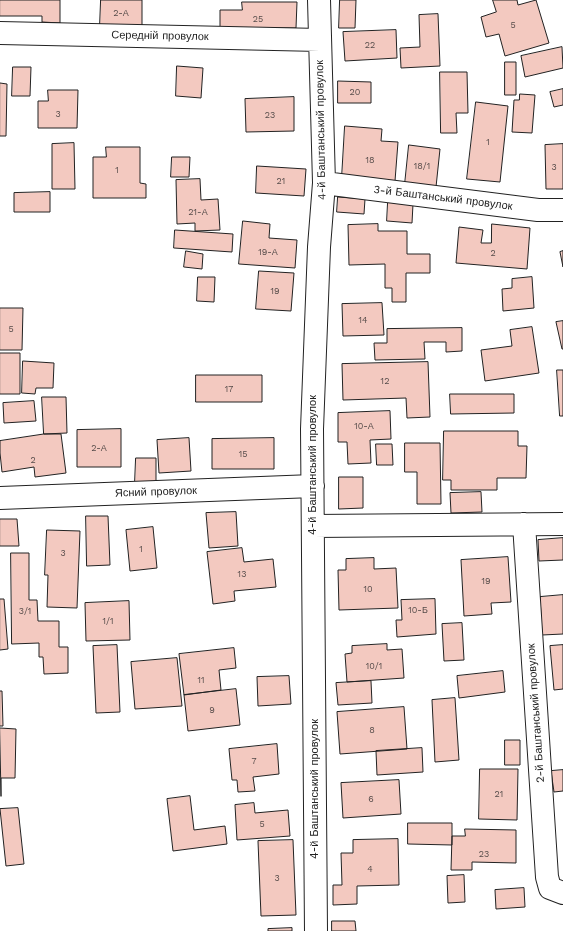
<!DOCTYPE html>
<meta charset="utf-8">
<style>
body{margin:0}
canvas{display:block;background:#fff}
</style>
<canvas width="563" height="931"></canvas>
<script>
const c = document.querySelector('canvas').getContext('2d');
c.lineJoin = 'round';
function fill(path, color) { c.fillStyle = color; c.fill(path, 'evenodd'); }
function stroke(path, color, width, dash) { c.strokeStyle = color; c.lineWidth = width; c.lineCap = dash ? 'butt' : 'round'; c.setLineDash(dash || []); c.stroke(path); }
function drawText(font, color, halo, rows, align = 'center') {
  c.font = font + ' "Work Sans",sans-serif'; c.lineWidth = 3; c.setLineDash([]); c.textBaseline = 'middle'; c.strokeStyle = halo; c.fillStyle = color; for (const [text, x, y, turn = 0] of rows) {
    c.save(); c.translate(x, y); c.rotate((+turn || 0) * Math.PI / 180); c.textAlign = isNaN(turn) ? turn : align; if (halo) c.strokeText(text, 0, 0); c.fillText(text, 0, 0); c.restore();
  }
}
const building = new Path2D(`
 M0,0h60v23l-18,-1v-6h-42z
 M101,0h41v26l-42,-1z
 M340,0h16l-1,28h-16z
 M493,0h24l1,5 18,-5 13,43 -44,13 -6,-22 -13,3 -5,-20 15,-5z
 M242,2h55l-1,26h-76v-18h22z
 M438,14l2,52 -39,2 -1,-20 20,-1 -1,-32z
 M396,30l1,28 -52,3 -2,-29z
 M562,47l1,21 -38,9 -4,-21z
 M505,62h11v33h-11z
 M177,66l26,2 -2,30 -25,-2z
 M13,67h18l-1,29h-18z
 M440,72h27l1,41h-12l1,20h-16z
 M338,81l33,1v21h-33z
 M0,83l7,1 -1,52h-6z
 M563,89v16l-9,2 -4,-15z
 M48,90h30l-1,38h-39v-27h10z
 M520,94l15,1 -3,38 -20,-1 2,-32h5z
 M294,97v34l-48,1 -1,-33z
 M476,102l32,4 -8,76 -33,-3z
 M345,126l37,3 -1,12 17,1 -3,39 -53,-4z
 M74,143l1,46h-23v-45z
 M563,144v45h-17l-1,-44z
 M409,145l31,4 -4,38 -31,-3z
 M106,147h34v36l6,1v14h-53v-41h13z
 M172,157h18l-1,20h-18z
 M257,166l49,3 -2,27 -48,-3z
 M200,179l1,21 17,-1 2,31 -25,1v-8l-18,1 -1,-44z
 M50,192v20h-36v-19z
 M338,197l27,2 -1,15 -27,-2z
 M388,202l25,2 -1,19 -25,-2z
 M243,221l27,3 -1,14 28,2 -2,28 -56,-4z
 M378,224v7h29v23h23v19h-24v29h-14v-14h-7v-24l-36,1 -1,-40z
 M492,224l38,4 -3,41 -71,-6 3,-36 24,3 -2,13h10z
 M175,230l58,4 -1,18 -58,-4z
 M186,251l17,3 -1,15 -18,-2z
 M563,251v16l-3,-15z
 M259,271l35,2 -3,38 -35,-2z
 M198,277h17l-1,25 -17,-1z
 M532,277l2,31 -31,3 -1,-22 10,-1v-9z
 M382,303l2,32 -41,1 -1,-32z
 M0,308h23l-1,42h-22z
 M563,321v28h-1l-6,-27z
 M532,327l7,46 -54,8 -4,-31 31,-4 -2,-16z
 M462,328v23l-16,1v-10h-22l1,17 -50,1 -1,-17h13v-14z
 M0,353h20v41h-20z
 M23,361l31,2 -1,25h-17l-1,6 -13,-1z
 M428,362l2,55 -23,1 -1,-20 -63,2 -1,-36z
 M557,370h6v46h-3z
 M196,375h66v27h-66z
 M450,394h64v19l-63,1z
 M42,397h24l1,36 -23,1z
 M34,401l2,20 -32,2 -1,-20z
 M390,411l1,28 -21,1 1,23 -23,1 -1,-22h-9v-29z
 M121,429v38h-44v-37z
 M444,431h74v15h9l-1,32h-29v12h-46v-10h-8z
 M44,434h17l5,39 -31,4 -1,-10 -32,5 -2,-19v-12z
 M189,438l2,33 -32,2 -2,-33z
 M274,438v31h-62v-30z
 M405,443h35l1,61h-24v-32h-12z
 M376,444h16l1,21h-16z
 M136,458h20v24h-21z
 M339,477h24v31l-24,1z
 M481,492l1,20 -31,1 -1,-20z
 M236,512l2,34 -29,2 -3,-35z
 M86,516h22l2,49 -23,1z
 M0,519h17l2,27h-19z
 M153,527l4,41 -27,3 -4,-41z
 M47,530l33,1 -3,77 -30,-1 1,-32h-3z
 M563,538v22l-24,1 -1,-21z
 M242,548l2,14 29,-3 3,28 -42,4 1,10 -22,3 -6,-52z
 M11,553h18v47h8l1,21h21v26h9v26l-24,1 -1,-17h-4v-14l-27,1z
 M508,557l3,45 -20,1 1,11 -28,2 -3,-56z
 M374,558v11l22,-1 2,40 -59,2 -1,-40h8v-11z
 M563,595v39l-21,1 -2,-38z
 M0,599h4l4,50 -8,1z
 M435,599l1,35 -39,3 -1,-17h6l-1,-20z
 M129,601l1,39 -44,1 -1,-38z
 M462,623l2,37 -20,1 -2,-37z
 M387,644v6l15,-1 2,29 -57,4 -2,-28 7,-1v-7z
 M117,645l3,67 -24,1 -3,-67z
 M563,645v44l-9,1 -4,-44z
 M234,648l2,20 -17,2 2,20 -37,5 -5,-41z
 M177,658l5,48 -47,3 -4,-47z
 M503,671l2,21 -46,6 -2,-22z
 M289,676l2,28 -33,2 -1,-29z
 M371,681l1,22 -34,2 -2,-22z
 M236,689l4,36 -52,6 -4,-36z
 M0,691h2l1,35h-3z
 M455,698l4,62 -24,2 -3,-62z
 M404,707l3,42 -67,5 -3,-42z
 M0,728l16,1 -1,49h-14v18z
 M505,740h15v25h-15z
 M277,744l2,30 -26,3 2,14 -17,1 -1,-12h-5l-3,-31z
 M422,748l1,24 -46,3 -1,-24z
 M480,769h38l-1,51 -38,-1z
 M563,770v21l-9,1 -3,-21z
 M399,780l2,34 -58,4 -2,-35z
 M190,796l4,34 31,-4 2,18 -54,7 -6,-52z
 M254,803l1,10 33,-3 2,26 -53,4 -2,-35z
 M18,808l6,56 -18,2 -6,-57z
 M408,823h44v22l-44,-1z
 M465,829l51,1v33l-44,-1v8h-21l1,-34h13z
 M398,839l1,46 -42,1v18l-24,1v-20h9l-1,-32h12v-13z
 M293,840l3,75 -35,1 -3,-75z
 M464,875l1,27 -17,1 -1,-27z
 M524,888l1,19 -29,2 -1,-19z
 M332,921h23l1,10h-24z
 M292,928v3h-24v-2z`);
const street = new Path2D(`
 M0,33l320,7
 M324,183l214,27h25
 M0,498l313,-12
 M524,524l23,353 3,11 13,5
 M313,526l250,-2
 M316,931l-4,-502 7,-182 5,-64 -5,-183`);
const numberNames = [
 ["2-А",121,13],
 ["25",258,19],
 ["5",513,25],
 ["22",370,45],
 ["20",355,92],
 ["3",58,114],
 ["23",270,115],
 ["1",488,142],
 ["18",370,160],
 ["18/1",422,166],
 ["3",554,167],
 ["1",117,170],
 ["21",281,181],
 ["21-А",198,212],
 ["19-А",268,252],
 ["2",493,253],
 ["19",275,291],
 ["14",363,320],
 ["5",11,329],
 ["12",385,381],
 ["17",229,389],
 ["10-А",364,426],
 ["2-А",99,448],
 ["15",243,454],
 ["2",33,460],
 ["1",141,549],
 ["3",63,553],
 ["13",242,574],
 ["19",486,581],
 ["10",368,589],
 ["10-Б",418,610],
 ["3/1",25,611],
 ["1/1",108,621],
 ["10/1",374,666],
 ["11",201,680],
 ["9",212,710],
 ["8",372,730],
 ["7",254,761],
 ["21",499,794],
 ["6",371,799],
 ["5",262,824],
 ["23",484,854],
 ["4",370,869],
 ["3",277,878]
];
const streetNames = [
 ["Середній провулок",160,36,1],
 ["4-й Баштанський провулок",321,130,-91],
 ["3-й Баштанський провулок",443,198,7],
 ["4-й Баштанський провулок",313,465,-90],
 ["Ясний провулок",156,492,-2],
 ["2-й Баштанський провулок",536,713,-94],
 ["4-й Баштанський провулок",315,789,-90]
];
fill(building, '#f3c9c0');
stroke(building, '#222', 1);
stroke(street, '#222', 24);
stroke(street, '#fff', 22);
drawText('9px', '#564c4a', null, numberNames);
drawText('11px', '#222', '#fff', streetNames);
</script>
